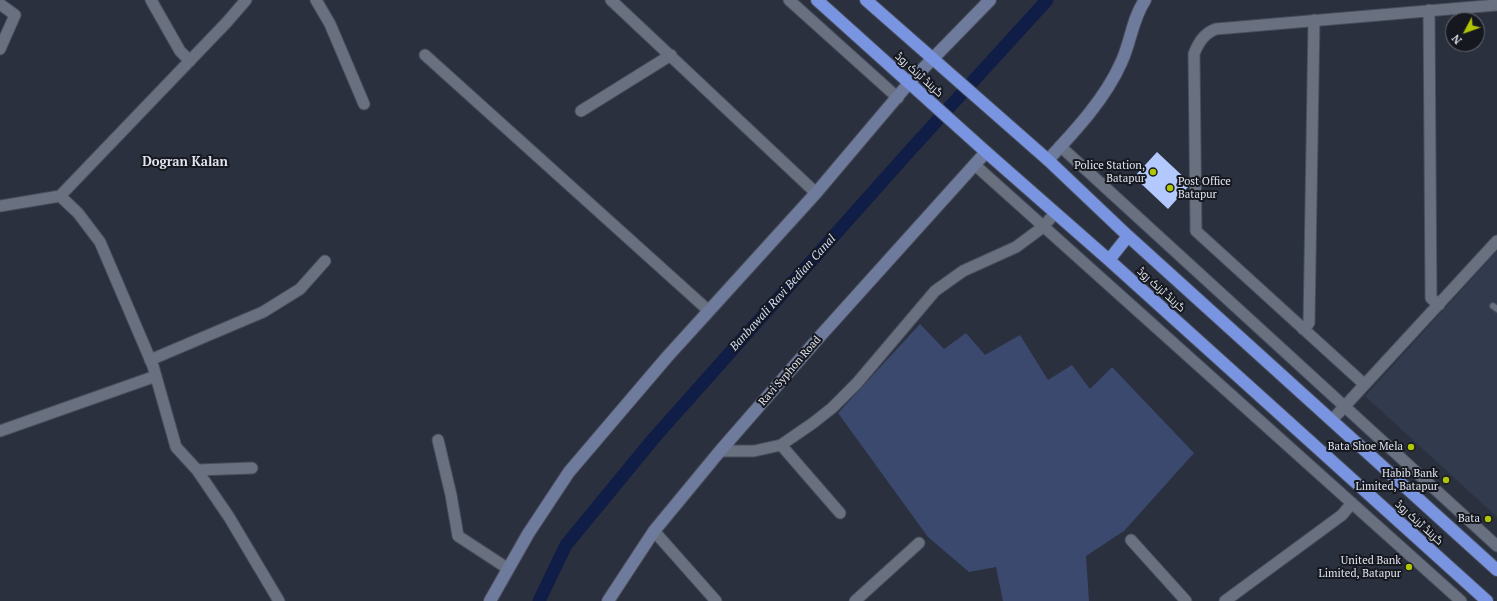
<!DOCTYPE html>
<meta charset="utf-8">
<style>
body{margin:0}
#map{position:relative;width:1497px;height:601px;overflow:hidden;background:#2a303e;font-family:"PT Serif",serif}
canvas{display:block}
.north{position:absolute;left:1445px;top:12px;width:40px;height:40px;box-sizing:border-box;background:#16181f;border:1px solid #676a72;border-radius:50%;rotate:229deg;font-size:11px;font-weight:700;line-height:16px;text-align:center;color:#e0e4ee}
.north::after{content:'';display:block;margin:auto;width:14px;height:18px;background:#afc506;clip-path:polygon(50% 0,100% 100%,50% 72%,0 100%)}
</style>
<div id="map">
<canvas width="1497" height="601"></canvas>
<div class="north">N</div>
</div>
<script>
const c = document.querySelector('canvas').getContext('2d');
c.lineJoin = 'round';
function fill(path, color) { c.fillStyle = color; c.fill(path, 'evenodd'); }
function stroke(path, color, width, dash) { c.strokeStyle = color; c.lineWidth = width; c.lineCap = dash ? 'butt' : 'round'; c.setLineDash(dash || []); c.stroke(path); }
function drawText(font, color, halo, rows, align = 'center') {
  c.font = font + ' "PT Serif",Cairo,serif'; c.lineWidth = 4; c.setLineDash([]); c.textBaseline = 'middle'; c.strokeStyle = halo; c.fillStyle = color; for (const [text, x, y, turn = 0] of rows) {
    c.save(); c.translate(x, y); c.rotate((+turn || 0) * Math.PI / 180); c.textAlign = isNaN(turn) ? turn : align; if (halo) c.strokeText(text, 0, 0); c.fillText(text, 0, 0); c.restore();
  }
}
const built = new Path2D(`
 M1497,251v266l-132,-121z`);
const green = new Path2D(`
 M920,324l24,25 22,-16 19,22 35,-20 28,45 24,-15 18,24 22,-22 82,86 -70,78 -38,25 3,45h-86l-7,-34 -27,5 -41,-35 -90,-124z`);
const canal = new Path2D(`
 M539,601l27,-56 88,-107 251,-282 142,-156`);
const building = new Path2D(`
 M1157,152l31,29v6l-20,22 -34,-32z`);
const lane = new Path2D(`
 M1493,306l4,3`);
const street = new Path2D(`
 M151,0l29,51 10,10
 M246,0l-19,22 -167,174 18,17 22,29 53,124 23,81 21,23 32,47 50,84
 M316,0l14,24 34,80
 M611,0l205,193
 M789,0l109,98
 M0,4l15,11 -15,34
 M1429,10l2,288 8,7
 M425,55l284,256
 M581,111l90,-56
 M1060,146l437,400
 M975,165l486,436
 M0,206l60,-10
 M1303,329l6,-6 5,-303
 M150,360l113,-48 37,-23 25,-28
 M1364,384l-168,-153 -2,-177c4,-11 10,-21 22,-25l281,-24
 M1332,420l165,-179
 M0,431l156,-55
 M438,440l13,55 7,41 49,32
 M781,445l59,68
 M720,451h34l27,-6 32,-22 19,-15 25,-25 78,-92 28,-20 53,-24 27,-20 12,-14
 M197,470l55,-2
 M654,531l62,70
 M1131,540l55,61
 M855,601l64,-58
 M1225,601l117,-86 10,-12`);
const secondary = new Path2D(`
 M1048,160c27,-29 57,-61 73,-97 10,-21 11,-44 24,-63
 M490,601l38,-67 41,-62 98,-115 149,-164 93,-110 81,-83
 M608,601l46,-70 66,-80 102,-117 164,-182`);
const highway = new Path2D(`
 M817,0l169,152 123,108 378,341
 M866,0l182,160 80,76 369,334
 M1109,260l19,-24`);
const markers = [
 [1153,172,4,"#afc506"],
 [1170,188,4,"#afc506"],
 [1411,447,4,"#afc506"],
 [1446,480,4,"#afc506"],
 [1488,519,4,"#afc506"],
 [1409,567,4,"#afc506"]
];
const streetNames = [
 ["گرینڈ ٹرنک روڈ",919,75,42],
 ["گرینڈ ٹرنک روڈ",1161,290,42],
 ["Ravi Syphon Road",790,371,-49],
 ["گرینڈ ٹرنک روڈ",1419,523,42]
];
const poiNames = [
 ["Police Station,",1145,166],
 ["Batapur",1145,179],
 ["Post Office",1178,182,"left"],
 ["Batapur",1178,195,"left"],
 ["Bata Shoe Mela",1403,447],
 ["Habib Bank",1438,474],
 ["Limited, Batapur",1438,487],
 ["Bata",1480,519],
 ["United Bank",1401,561],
 ["Limited, Batapur",1401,574]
];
const waterNames = [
 ["Banbawali Ravi Bedian Canal",783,293,-48]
];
const quarterNames = [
 ["Dogran Kalan",185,162]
];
fill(built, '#323a4d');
fill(green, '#3b496f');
stroke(canal, '#101d46', 13);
fill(building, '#b3c9fe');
stroke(lane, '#484d59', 8);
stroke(street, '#484d59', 13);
stroke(secondary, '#484d59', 14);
stroke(highway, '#484d59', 14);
stroke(lane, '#697080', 5.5);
stroke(street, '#697080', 11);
stroke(secondary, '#6e7b9d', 12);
stroke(highway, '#7995e1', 12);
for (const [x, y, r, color] of markers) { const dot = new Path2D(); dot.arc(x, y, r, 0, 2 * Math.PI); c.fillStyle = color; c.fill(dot); stroke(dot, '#16181f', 1.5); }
drawText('11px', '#e0e4ee', '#16181f', streetNames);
drawText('11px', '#e0e4ee', '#16181f', poiNames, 'right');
drawText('italic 12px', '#d1defc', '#16181f', waterNames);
drawText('bold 13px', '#e0e4ee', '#16181f', quarterNames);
</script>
